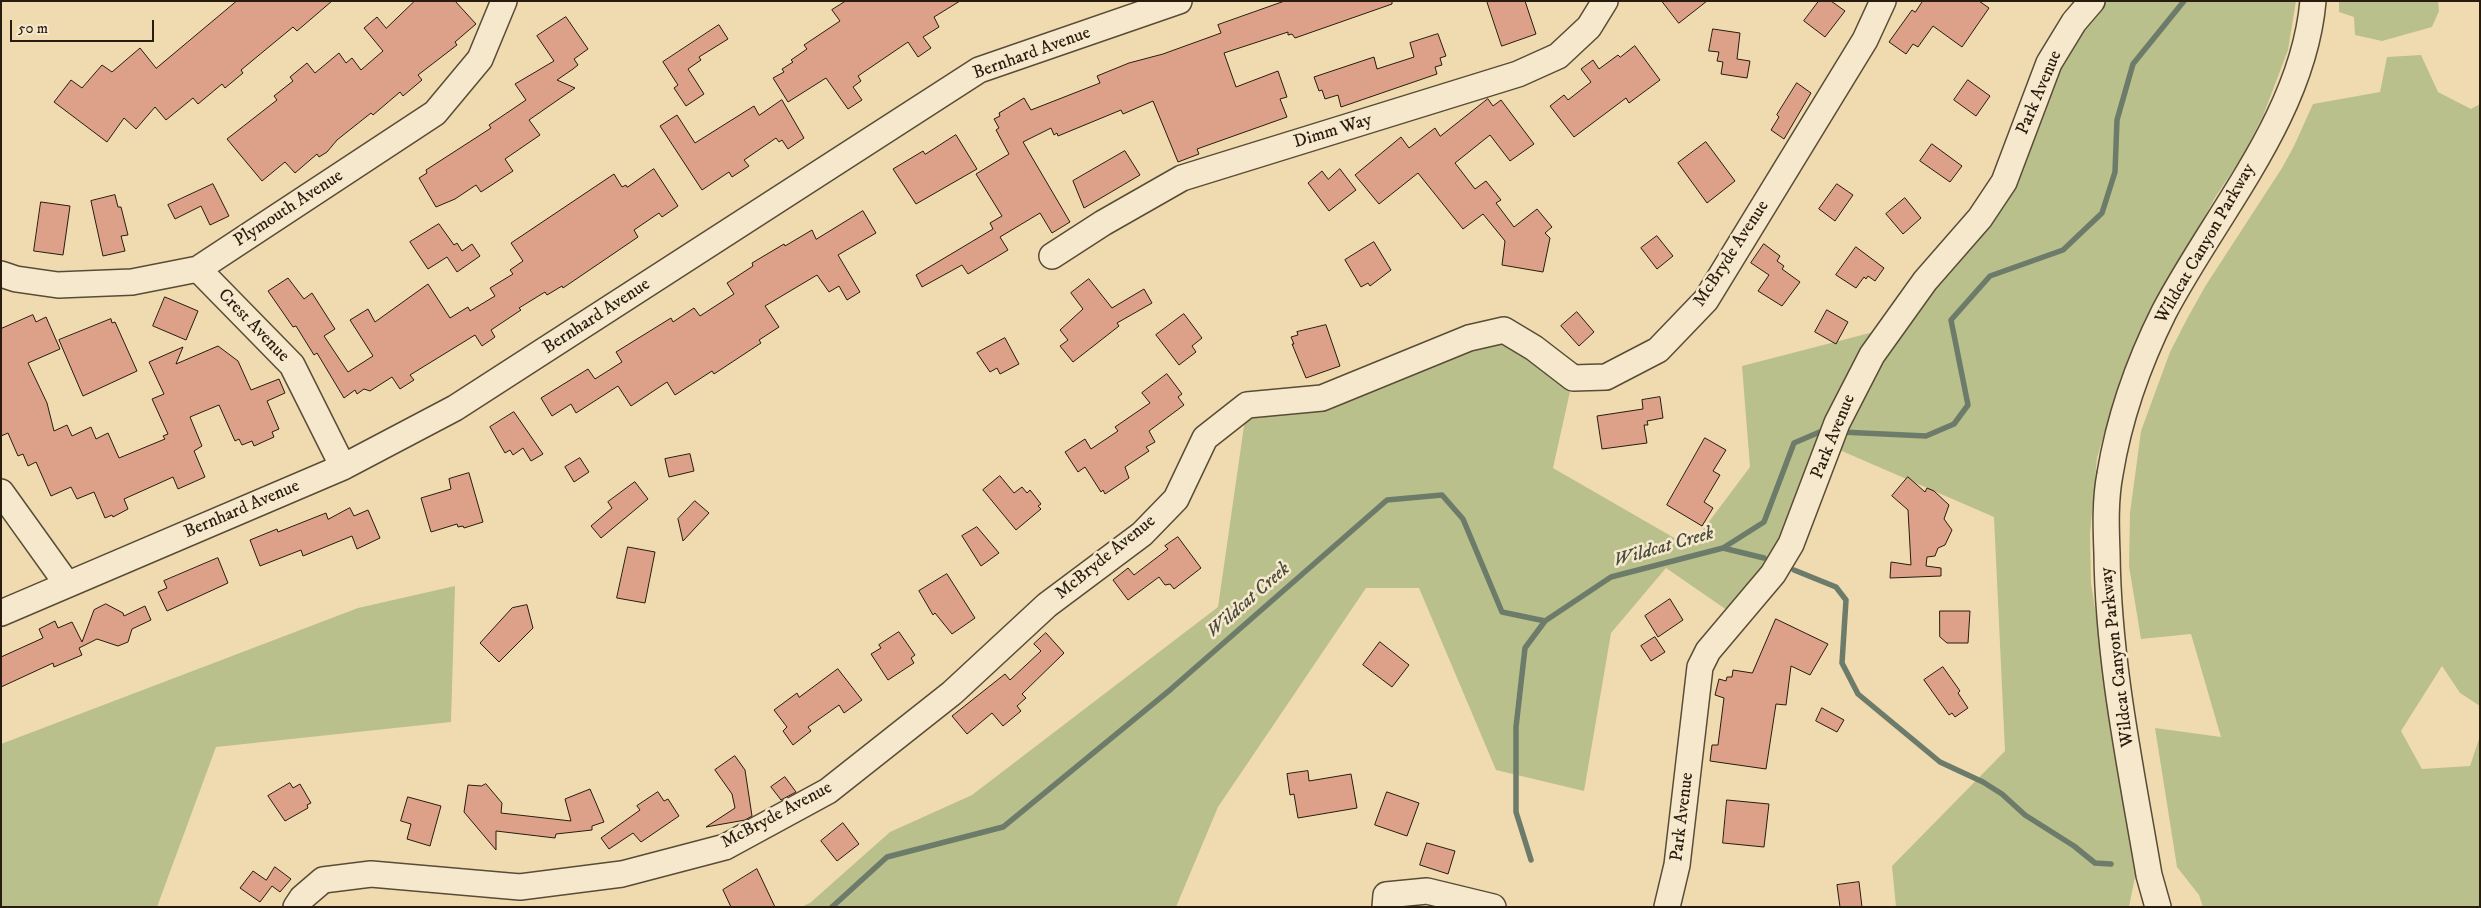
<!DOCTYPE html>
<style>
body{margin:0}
#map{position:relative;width:2481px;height:908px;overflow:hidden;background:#f0dbb0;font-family:"IM FELL DW Pica",serif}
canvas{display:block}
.frame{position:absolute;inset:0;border:2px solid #271c0e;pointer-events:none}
.scale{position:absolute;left:10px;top:20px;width:144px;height:22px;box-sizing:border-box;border:2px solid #271c0e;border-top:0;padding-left:6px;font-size:15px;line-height:18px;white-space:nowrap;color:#271c0e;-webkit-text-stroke:4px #f5e8cc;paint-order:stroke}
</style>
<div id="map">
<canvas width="2481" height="908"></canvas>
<div class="frame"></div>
<div class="scale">50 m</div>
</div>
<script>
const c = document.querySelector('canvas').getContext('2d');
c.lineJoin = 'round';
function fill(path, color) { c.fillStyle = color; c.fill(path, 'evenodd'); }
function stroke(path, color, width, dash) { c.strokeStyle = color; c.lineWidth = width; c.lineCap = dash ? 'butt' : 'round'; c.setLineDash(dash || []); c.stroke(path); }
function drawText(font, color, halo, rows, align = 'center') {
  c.font = font + ' "IM FELL DW Pica",serif'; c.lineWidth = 5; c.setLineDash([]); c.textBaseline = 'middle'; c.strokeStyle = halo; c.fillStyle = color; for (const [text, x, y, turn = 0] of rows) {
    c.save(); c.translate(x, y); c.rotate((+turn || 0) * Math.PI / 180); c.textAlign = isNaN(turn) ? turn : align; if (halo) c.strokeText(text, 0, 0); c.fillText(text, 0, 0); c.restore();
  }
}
const green = new Path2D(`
 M2080,1h216l-8,49 -25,66 -23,44 -24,36 -78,140 -17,41 -24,81 -7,76 1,49 45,289 -7,35h-233l-4,-41 113,-115 -11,-234 -166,-72 -37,99 -54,73 -71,-49 -55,65 -27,158 -88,-21 -77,-182h-53l-148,219 -42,100h-375l9,-4 80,-71 82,-37 246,-188 29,-202 75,-7 182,-68 69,48 -20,90 137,79 60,-80 -8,-101 147,-38 84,-112z
 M2339,1h99l1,10 -7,16 -50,14 -27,-6 -1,-18 -15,-5z
 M2421,55l17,37 33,17 9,-5v602l-20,-13 -18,-27 -41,65 21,38 48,-3 10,-30v171h-277l-4,-12 -22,-28 -22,-139 66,9 -30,-103 -50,5 -12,-73 1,-53 11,-82 29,-79 18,-35 18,-32 76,-117 12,-22 19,-42 67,-12 7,-35z
 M455,586l-4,136 -235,25 -59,160h-156v-163l357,-136z`);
const stream = new Path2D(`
 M1841,432l85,4 28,-12 14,-19 -17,-85 39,-44 73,-26 39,-37 13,-41 2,-52 16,-56 51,-63
 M1723,548l41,10
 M1794,570l42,17 10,13 -4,63 16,31 82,68 43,20 19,12 23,21 49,31 21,17 16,1
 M1531,860l-15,-48v-85l9,-79 20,-27
 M832,907l55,-50 116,-30 168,-138 216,-189 55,-5 21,24 39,93 43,9 66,-44 112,-29 41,-26 30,-79 28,-12h5`);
const building = new Path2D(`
 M237,1h95l-35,30 -4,-4 -23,19 -29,24 2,3 -18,15 -3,-4 -24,20 -5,-6 -27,22 -11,-13 -19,22 -12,-11 -17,24 -53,-40 17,-22 11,8 20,-23 10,7 28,-24 16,20z
 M415,1h40l21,23 -21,18 2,3 -39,30 4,5 -19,16 -3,-4 -27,23 -2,-2 -34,27 -10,12 -8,5 -2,-3 -22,19 -10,-11 -23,19 -35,-42 50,-39 -3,-4 19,-15 -3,-4 17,-14 8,10 24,-20 7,10 6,-5 9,12 22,-19 -19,-23 13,-11 9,11z
 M846,1h114l-26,16 5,10 -16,10 8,11 -13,9 -10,-15 -50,34 3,5 -8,6 9,13 -14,9 -22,-31 -38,24 -15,-24 11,-6 -2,-3 11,-7 -2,-2 16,-11 -3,-4 36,-24 -8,-11z
 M1285,1h107v3l-97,34 -3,-4 -4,1v-3l-64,21 12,34 42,-16 9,26 -7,2 7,18 -90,32 2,5 -21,8 -25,-61 -30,13 -2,-4 -63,26 -1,-3 -3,2 -3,-7 -28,14 47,80 -18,11 -12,-20 -40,24 8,13 -40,24 -6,-9 -40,22 -6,-12 77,-46 -3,-6 12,-7 -26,-42 33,-20 -13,-24 3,-2 -5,-9 6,-3 -1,-3 25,-15 7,12 69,-27 -3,-7 32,-13 34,-9 58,-21 -3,-8z
 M1487,1h38l11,33 -34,12z
 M1662,1h45l-28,22z
 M1819,1h12l14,10 -20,26 -21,-16z
 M1923,1h56l10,7 -27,39 -29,-21 -15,21 -5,-3 -7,10 -17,-12 23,-32 3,2z
 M566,17l22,32 -14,10 4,6 -5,4 -16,11 18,8 -46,32 11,15 -35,24 8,12 -32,21 -5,-7 -21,14 -19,8 -17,-29 8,-5 -1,-3 65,-42 -2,-3 37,-25 -11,-16 39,-23 -17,-25z
 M719,25l9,14 -29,18 2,3 -13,9 16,25 -18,12 -12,-18 4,-3 -15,-23z
 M1713,29l27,4 -3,26 13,2 -3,17 -26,-4 2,-12 -6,-1 2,-9 -10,-1z
 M1438,34l8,22 -6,2 2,7 -7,2 2,7 -96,33 -3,-12 -13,4 -3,-9 -3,1 -5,-14 60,-20 3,12 37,-12 -4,-14z
 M1635,46l25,34 -31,23 -3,-5 -52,39 -24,-31 14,-11 4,5 23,-18 -10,-13 12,-9 6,9 19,-14 2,2z
 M1968,80l22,16 -14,20 -22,-16z
 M1797,83l14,10 -27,46 -13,-9 8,-13 -2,-2z
 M1488,99l5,7 8,-6 33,44 -24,17 -20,-26 -35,28 20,26 11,-8 15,19 -5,3 18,24 23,-18 15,18 -7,6 5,5 -7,34 -41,-7 3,-24 -22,-27 -20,15 -45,-56 -39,31 -24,-29 46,-38 8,11 26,-20 5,8z
 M782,100l22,38 -16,11 -6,-9 -3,2 -3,-4 -32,22 5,6 -17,11 -3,-5 -27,18 -42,-64 17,-11 18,28 59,-37 5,9z
 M956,135l21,34 -61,35 -23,-35 30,-18 2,3z
 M1706,142l29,39 -28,22 -29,-40z
 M1932,144l30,22 -12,16 -30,-21z
 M1125,151l15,24 -56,33 -11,-27z
 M654,169l24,37 -16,11 -3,-4 -25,17 4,7 -75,51 -1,-2 -15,9 -2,-3 -26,16 2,2 -30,20 4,7 -13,9 -7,-11 -65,40 4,5 -14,9 -8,-12 -22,14 -6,-2 -7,5 -2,-4 -11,8 -27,-45 -3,2 -18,-29 -3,1 -25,-36 20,-13 16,21 8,-6 23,36 -11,7 24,36 25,-16 -23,-36 18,-11 7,13 53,-38 22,34 18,-11 2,4 25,-15 -5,-8 23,-14 -3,-4 13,-9 -12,-18 103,-69 8,13 4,-2 1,2z
 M1340,169l16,21 -27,21 -21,-28 14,-12 6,8z
 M213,184l16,32 -19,9 -9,-19 -26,13 -7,-14z
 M1837,184l16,11 -18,26 -16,-12z
 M115,195l3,12h3l7,28 -7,1 4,15 -22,5 -12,-55z
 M1905,198l16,20 -18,16 -17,-20z
 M41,202l29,4 -7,49 -29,-4z
 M863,211l13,22 -38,22 22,37 -13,8 -8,-14 -10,6 -12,-17 -52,31 14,21 -20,13 2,3 -47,31 -2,-3 -37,24 -8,-13 -36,24 -13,-20 -42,27 -5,-9 -19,12 -11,-18 47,-29 7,10 27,-17 -6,-10 55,-34 2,4 21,-14 6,8 34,-22 -7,-11 26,-17 -1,-3 32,-19 1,2 27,-16 4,9z
 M439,224l15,21 3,-2 5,8 10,-7 8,12 -23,16 -10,-15 -19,12 -18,-27z
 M1657,236l16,20 -16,13 -16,-21z
 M1374,242l17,28 -21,16 -2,-3 -7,4 -16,-27z
 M1764,244l16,12 -3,5 7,5 -2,3 18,13 -18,24 -24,-15 11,-16 -18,-12z
 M1856,247l28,21 -9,13 -7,-5 -2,3 -2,-2 -8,11 -20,-13z
 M1089,279l23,29 32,-19 8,14 -35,20 2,3 -46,36 -13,-16 8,-6 -8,-10 23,-21 -12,-16z
 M165,297l33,14 -12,29 -33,-14z
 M1827,310l21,12 -12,22 -21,-12z
 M1577,312l17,20 -15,14 -18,-20z
 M1184,314l18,24 -10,8 4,6 -17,13 -23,-30z
 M33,315l3,7 10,-5 14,32 -32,14 19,40 7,28 13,-6 5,11 19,-9 5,12 12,-6 11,25 46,-19 -2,-3 5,-2 -16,-35 12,-5 -15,-32 34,-15 -7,17 42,-18 20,15 13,29 28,-11 6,14 -18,8 12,28 -7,3 2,5 -20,9 -2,-5 -10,4 -3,-6 -4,2 -16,-36 -29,12 12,29 -8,5 11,26 -27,12 -5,-12 -49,22 4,10 -15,8 -1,-2 -7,3 -11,-26 -17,7 -6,-12 -20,9 -15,-34 -8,4 -5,-12 -5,2 -10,-23 -7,3v-107z
 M111,319l1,4 3,-1 22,49 -54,25 -24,-56z
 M1326,325l14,41 -34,12 -14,-34h2l-3,-7 7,-2 -1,-3z
 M1005,338l14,26 -19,10 -3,-6 -7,4 -13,-19z
 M1167,374l15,20 -4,3 6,8 -35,26 6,11 -9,5 3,4 -24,16 4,11 -24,16 -2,-4 -2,2 -16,-25 -7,5 -13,-20 20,-13 6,10 27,-18 -3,-4 35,-24 -8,-10z
 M1660,397l3,21 -16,3 1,4h-4l3,18 -45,6 -5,-33 46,-7 -1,-9z
 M514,412l29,42 -12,7 -8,-13 -10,7 -3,-5 -5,3 -15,-26z
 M1705,438l21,12 -13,21 7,4 -16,27 9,6 -11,18 -35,-21z
 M690,454l4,17 -25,6 -4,-18z
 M580,458l9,14 -15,10 -9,-15z
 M469,473l14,49 -19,6 -1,-2 -5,1 -1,-3 -26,8 -10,-34 30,-9 -2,-10z
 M1000,476l14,17 8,-6 5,6 3,-3 11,14 -3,2 3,3 -25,21 -33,-40z
 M1908,477l17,15 2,-4 7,3 15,14 -5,14 8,11 -7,15 -7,3 -3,8 -8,1 -1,9 15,2v8l-51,2 1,-16 20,3 -3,-55 -16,-14z
 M635,482l13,17 -47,39 -10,-12 21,-18 -4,-6z
 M695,501l14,12 -26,28 -5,-22z
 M350,508l4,8 14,-6 12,28 -23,11 -5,-13 -49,20 -2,-6 -41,16 -10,-26 27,-11 1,3 48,-19 2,6z
 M977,527l22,26 -18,13 -19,-30z
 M1178,537l23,31 -27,21 -4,-5 -5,1 -6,-8 -31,23 -15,-20 15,-12 6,7 34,-26 -3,-3z
 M628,547l27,5 -10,51 -28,-5z
 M218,558l10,25 -61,28 -9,-19 9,-4 -3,-7z
 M947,574l28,44 -23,16 -17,-21 -2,2 -14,-24z
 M1670,599l13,21 -25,17 -13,-21z
 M106,604l17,9 1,3 21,-10 6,14 -19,9 -4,13 -10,4 -21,-7 -18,9 3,7 -28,12 -1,-4 -52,24v-30l42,-19 -4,-9 16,-8 3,7 14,-6 10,20 12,-32z
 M527,605l6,23 -34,34 -19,-19 32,-35z
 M1940,611h30l-2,32h-21l-7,-6z
 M1776,619l52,25 -18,31 -19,-9 -5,39 -10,-1 -10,65 -56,-8 2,-16h6l6,-47 -9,-3 4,-16 7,2 1,-4h5l1,-7 19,3z
 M899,632l16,23 -4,3 3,5 -26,17 -17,-26 10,-6 -2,-3z
 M1046,633l18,20 -42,41 4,4 -9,8 4,5 -18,15 -11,-13 -25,21 -15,-18 53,-42 5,6 31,-29 -7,-7z
 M1655,637l10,15 -14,9 -10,-15z
 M1380,642l29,23 -17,22 -29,-22z
 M1943,667l17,24 -2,2 10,15 -13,9 -3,-4 -3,2 -25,-35z
 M838,669l24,31 -18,13 -5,-8 -31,22 3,4 -18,14 -10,-14 4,-4 -13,-17 23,-17 2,4z
 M1822,708l22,12 -7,12 -21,-11z
 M735,756l10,14 7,46 -7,4 -39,7 29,-19 -3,-14 -17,-24z
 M1308,771l1,10 42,-7 6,34 -59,10 -4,-24 -4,1 -3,-21z
 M785,777l11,15 -15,8 -10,-13z
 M290,783l3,5 7,-4 11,19 -4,2 1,3 -23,13 -17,-25z
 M486,784l16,19 -1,10 70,8 -6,-22 25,-10 14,33 -12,4v4l-36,4 -1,4 -59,-7v19l-32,-38 4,-27 13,1z
 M658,792l6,9 4,-2 11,17 -38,26 -8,-9 -24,16 -8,-11 39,-28 -3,-4z
 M1387,792l32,11 -12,33 -32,-11z
 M408,797l33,9 -11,40 -23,-7 4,-15 -10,-3z
 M1727,800l42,4 -5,43 -41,-4z
 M843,823l16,21 -22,17 -16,-20z
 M1427,843l28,8 -7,23 -28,-9z
 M275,867l16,12 -11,13 -8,-6 -12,16 -20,-14 13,-17 13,9z
 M757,869l18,38h-44l-8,-17z
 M1859,882l3,25h-22l-3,-22z`);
const minor = new Path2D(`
 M1052,256l51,-33 79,-45 336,-104 40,-18 31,-29 16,-26
 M198,269l94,96 51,102
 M1,274l15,5 42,6 74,-3 66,-13 237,-156 45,-54 24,-58
 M1,492l66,92
 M1,613l342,-146 112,-59 524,-338 200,-69
 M296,907l6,-9 21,-18 48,-6 149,13 102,-13 103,-27 103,-56 124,-98 95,-88 95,-71 34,-35 29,-61 42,-33 75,-7 147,-60 35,-8 30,18 39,30 33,-1 52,-27 48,-50 159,-260 18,-39
 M1385,907l1,-12 41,-4 66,16
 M1667,907l10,-42 23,-198 8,-16 65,-77 18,-30 46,-121 35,-68 53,-74 55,-63 24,-36 45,-119 25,-41 18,-21
 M2158,907l-9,-32c-18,-106 -41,-214 -42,-322 -1,-25 -2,-53 3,-79 9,-55 29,-112 54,-162 52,-99 139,-196 149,-311`);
const streetNames = [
 ["Bernhard Avenue",1032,54,-20],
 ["Park Avenue",2040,93,-67],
 ["Dimm Way",1333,132,-17],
 ["Plymouth Avenue",289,209,-33],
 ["Wildcat Canyon Parkway",2206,244,-60],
 ["McBryde Avenue",1732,254,-57],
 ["Bernhard Avenue",597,317,-33],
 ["Crest Avenue",253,326,46],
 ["Park Avenue",1834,437,-68],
 ["Bernhard Avenue",242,510,-23],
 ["McBryde Avenue",1106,558,-39],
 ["Wildcat Canyon Parkway",2118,657,-97],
 ["McBryde Avenue",777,816,-28],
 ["Park Avenue",1683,817,-83]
];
const waterNames = [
 ["Wildcat Creek",1664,548,-16],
 ["Wildcat Creek",1249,601,-41]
];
fill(green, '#bac08b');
stroke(stream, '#6d7c6a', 5.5);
fill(building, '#dda18a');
stroke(building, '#271c0e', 1);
stroke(minor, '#594c36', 28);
stroke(minor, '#f5e8cc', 25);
drawText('18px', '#271c0e', '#f5e8cc', streetNames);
drawText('italic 19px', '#4a4c3c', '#f5e8cc', waterNames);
</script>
